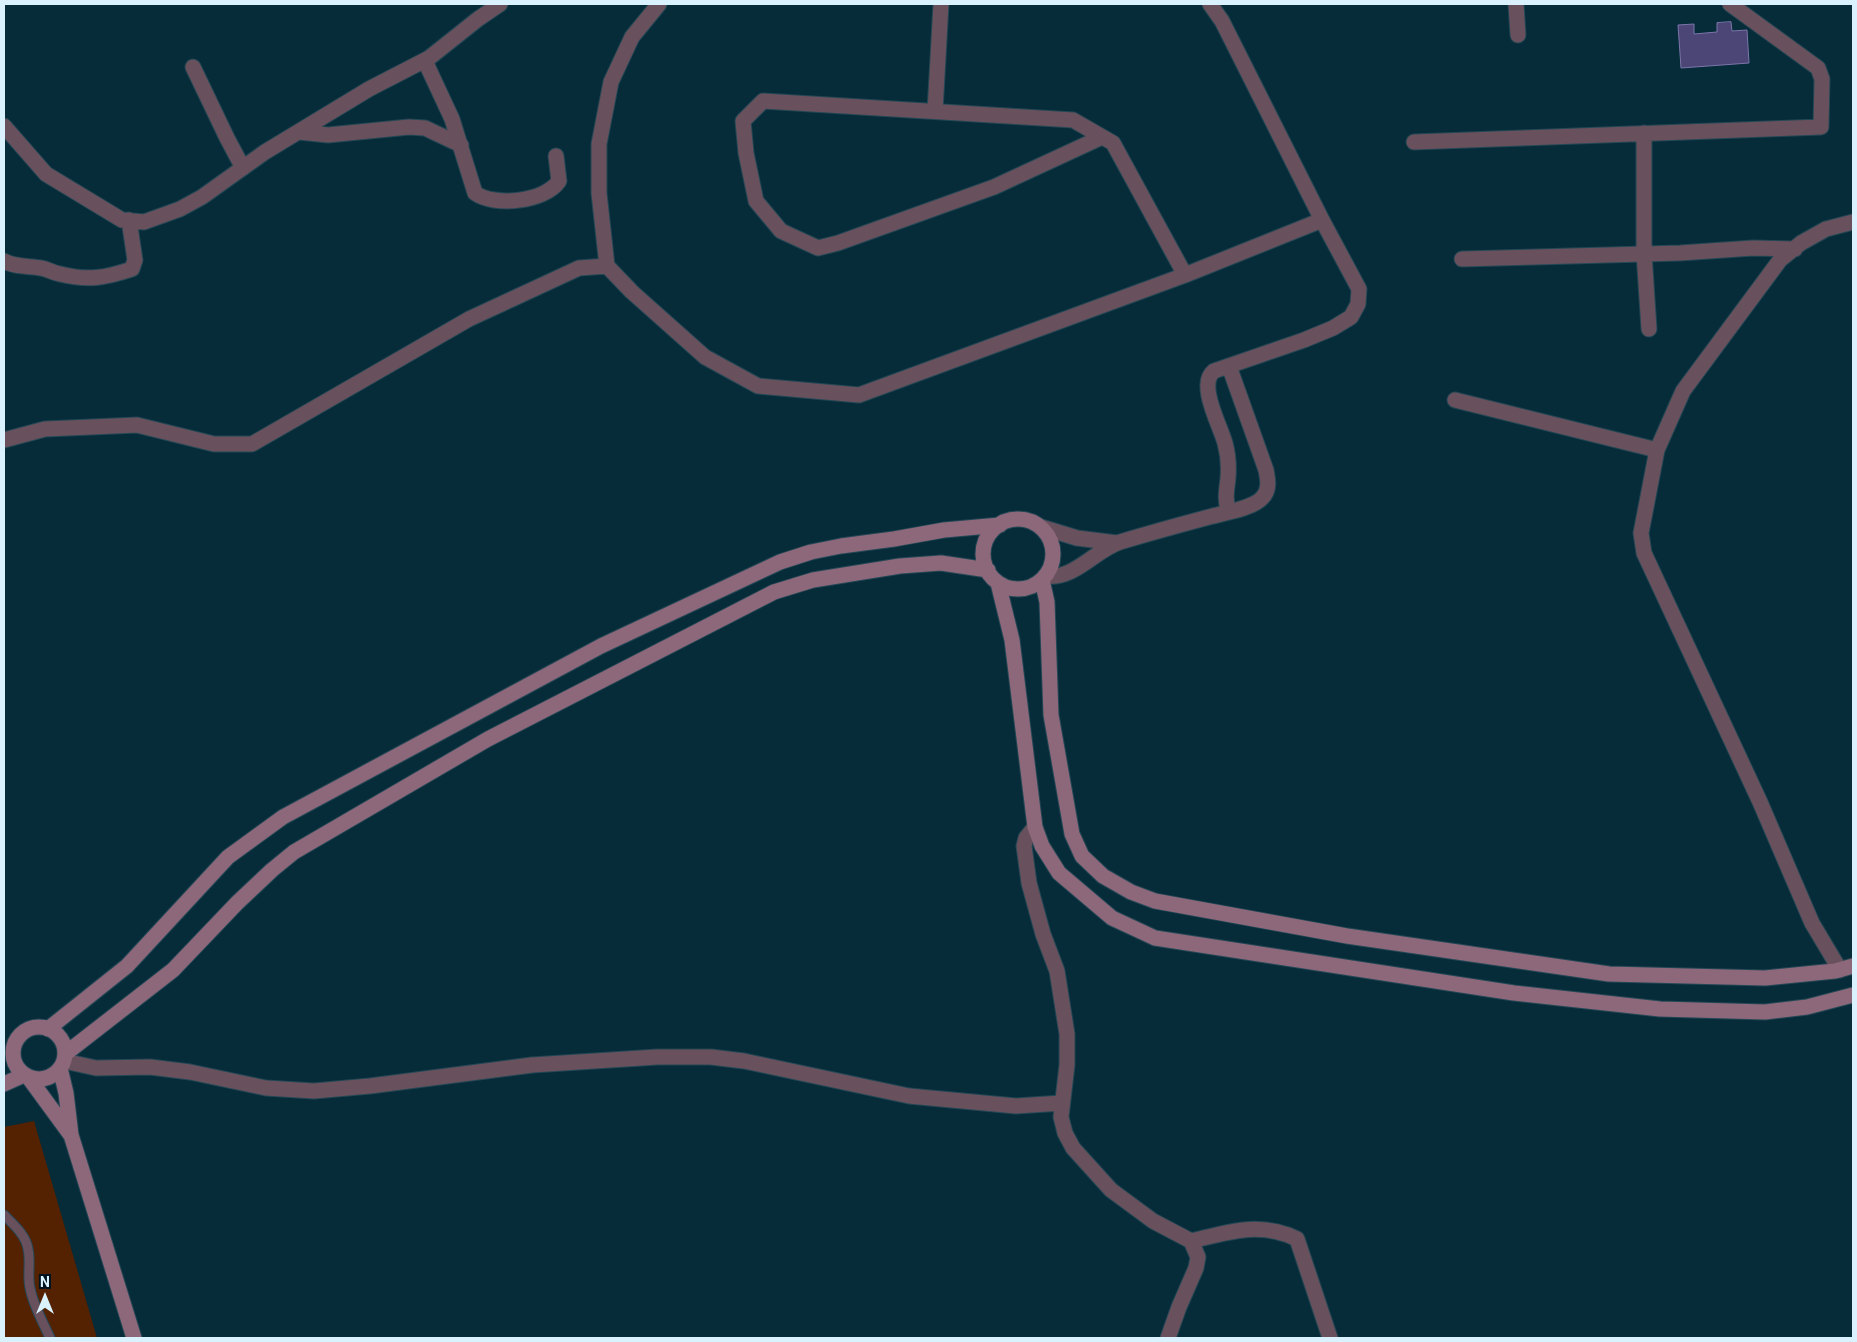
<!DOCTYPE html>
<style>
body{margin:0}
#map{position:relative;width:1857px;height:1342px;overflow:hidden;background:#062b39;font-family:Roboto,sans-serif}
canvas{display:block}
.frame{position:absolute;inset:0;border:5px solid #d9f2fe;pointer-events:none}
.north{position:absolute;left:20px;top:1272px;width:50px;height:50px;-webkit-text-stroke:4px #00121d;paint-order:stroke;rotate:0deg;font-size:14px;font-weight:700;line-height:20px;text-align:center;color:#d9f2fe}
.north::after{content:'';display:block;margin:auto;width:18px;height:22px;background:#d9f2fe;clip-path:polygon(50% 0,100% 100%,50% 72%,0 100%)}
</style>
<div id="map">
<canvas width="1857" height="1342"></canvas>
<div class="frame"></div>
<div class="north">N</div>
</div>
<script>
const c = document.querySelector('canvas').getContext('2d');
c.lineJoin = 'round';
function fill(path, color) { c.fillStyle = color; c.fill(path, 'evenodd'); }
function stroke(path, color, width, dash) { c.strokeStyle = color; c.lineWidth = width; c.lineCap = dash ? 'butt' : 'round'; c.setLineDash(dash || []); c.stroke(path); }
const green = new Path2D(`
 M34,1121l63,217h-93v-211z`);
const building = new Path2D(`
 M1731,22l1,9 15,-1 2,33 -68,5 -3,-43 16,-1v10l23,-2v-9z`);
const lane = new Path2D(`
 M4,1215c9,9 22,20 24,34 3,13 -1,26 2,39 3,17 13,34 20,50`);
const street = new Path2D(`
 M1210,4l12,17 100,199 37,69 -1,15 -7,13 -18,11 -29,12 -90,31c-17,13 6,54 11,72 3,11 4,23 3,35 -1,11 -4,22 1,34
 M1516,4l2,31
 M425,61l27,58 23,74c19,14 70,9 84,-12l-3,-25
 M193,67l34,71 16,30
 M935,111l6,-107
 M4,126l42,48 76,46 22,2 36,-13 22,-12 63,-45 104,-63 60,-31 49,-39 22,-15
 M299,132l29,3 81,-8 16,1 36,17
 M1644,133v120l5,76
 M1102,137l-108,50 -156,56 -20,5 -37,-17 -25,-30 -10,-48 -3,-32 20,-20 310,19 40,23 72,132
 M1414,142l407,-15 1,-48 -4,-11 -88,-64
 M1462,259l218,-6 73,-5 42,1
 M4,261c10,6 25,5 37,7 7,1 12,5 19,6 28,7 45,4 72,-5l3,-9 -6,-40
 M607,266l-8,-73v-49l12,-62 21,-45 27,-33
 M1455,400l202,50
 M4,440l41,-11 92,-4 77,19h38l217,-125 110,-51 28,-2 25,26 73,65 53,29 101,9 326,-120 137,-55
 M1041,527l36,11 40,5
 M1046,576c28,4 49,-26 74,-34 30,-9 59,-17 89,-25 14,-4 43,-8 53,-19 8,-8 6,-18 4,-28l-37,-104
 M1035,827l-9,11 -2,8 5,37 14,51 14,37 10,63v31l-6,52 4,16 8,15 38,42 42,31 38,20 7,16 -2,11 -17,39 -11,31
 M1840,970l-28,-47 -52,-121 -116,-249 -3,-20 16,-83 26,-59 97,-131 21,-17 25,-14 27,-7
 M64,1061l32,7 54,-1 40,5 76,16 48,3 56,-5 162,-21 125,-8h54l33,4 165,35 107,10 46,-3
 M1191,1241c38,-9 69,-20 106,-2l33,99`);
const secondary = new Path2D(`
 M983 554a35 35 0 1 1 70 0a35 35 0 1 1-70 0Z
 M1042,580l5,22 4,113 21,119 10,22 21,20 28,16 24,9 192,35 262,38 156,4 70,-7 18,-5
 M998,583l14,57 23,187 7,19 17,27 53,45 43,20 359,55 146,16 105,3 42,-5 46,-12
 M13 1053a26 26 0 1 1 52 0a26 26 0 1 1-52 0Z
 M48,1029l79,-63 101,-109 55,-40 318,-171 179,-84 31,-10 30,-6 53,-7 50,-9 56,-5
 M65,1054l108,-84 64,-67 35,-33 22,-18 194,-113 286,-147 39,-12 87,-14 41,-3 47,7
 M60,1068l6,25 5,42 63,203
 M29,1078l41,56
 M4,1084l20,-9`);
fill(green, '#552201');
fill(building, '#4c4676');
stroke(building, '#7b76aa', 1);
stroke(lane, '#244755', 11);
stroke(street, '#244755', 17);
stroke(secondary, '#244755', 17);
stroke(lane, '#68515c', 9);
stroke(street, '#68515c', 15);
stroke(secondary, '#8d687a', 15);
</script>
